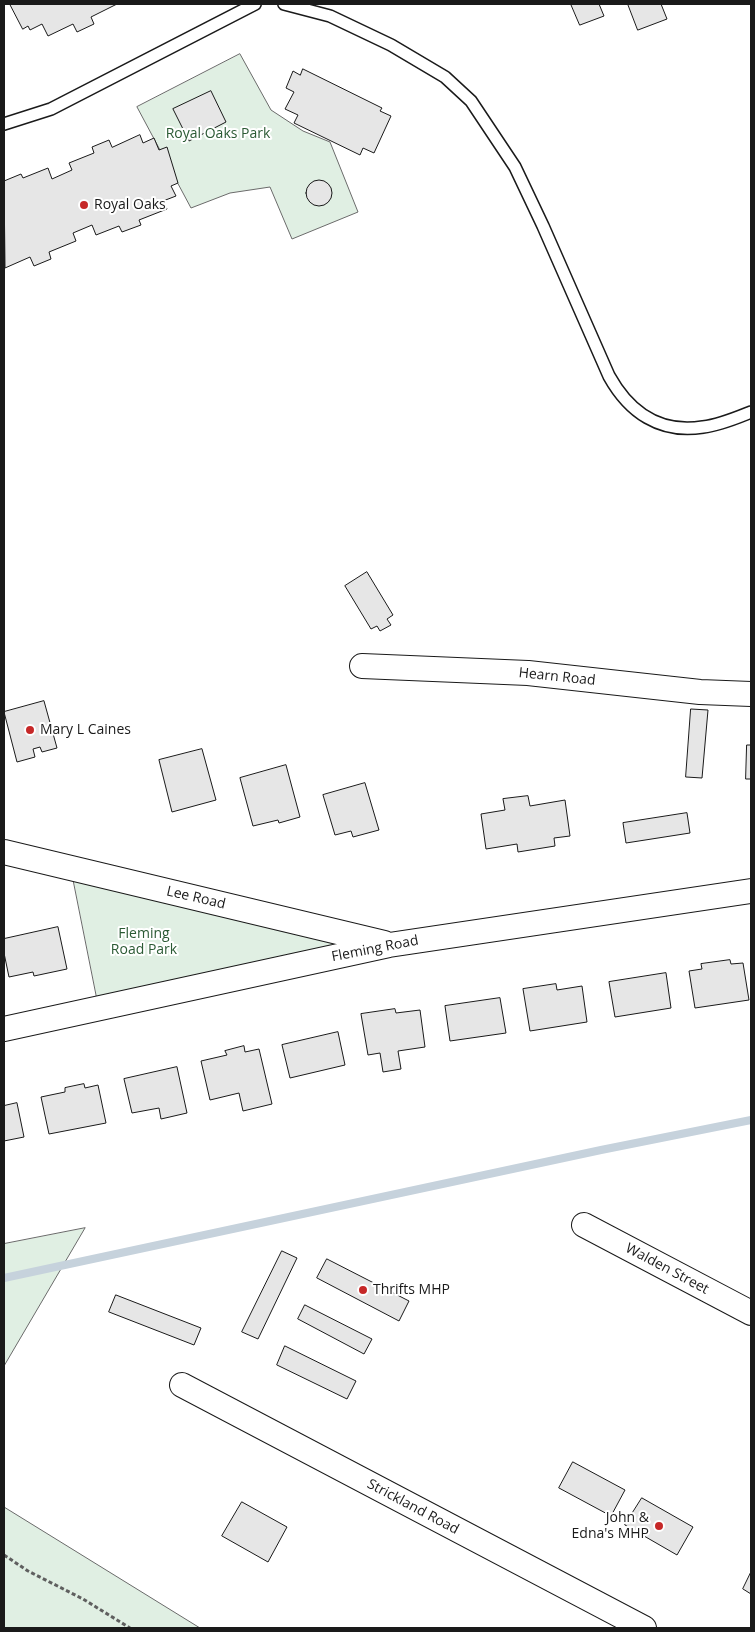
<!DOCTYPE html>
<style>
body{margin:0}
#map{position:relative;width:755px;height:1632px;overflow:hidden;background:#fff;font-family:"Open Sans",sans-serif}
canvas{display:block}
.frame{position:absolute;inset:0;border:5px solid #1a1a1a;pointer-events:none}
</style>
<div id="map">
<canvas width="755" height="1632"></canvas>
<div class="frame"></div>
</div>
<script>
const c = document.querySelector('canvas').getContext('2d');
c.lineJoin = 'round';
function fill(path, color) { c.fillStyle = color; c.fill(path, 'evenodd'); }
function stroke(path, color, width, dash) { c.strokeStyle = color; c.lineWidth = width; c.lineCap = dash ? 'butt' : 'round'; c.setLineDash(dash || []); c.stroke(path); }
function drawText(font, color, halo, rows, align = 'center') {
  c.font = font + ' "Open Sans",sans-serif'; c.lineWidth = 4; c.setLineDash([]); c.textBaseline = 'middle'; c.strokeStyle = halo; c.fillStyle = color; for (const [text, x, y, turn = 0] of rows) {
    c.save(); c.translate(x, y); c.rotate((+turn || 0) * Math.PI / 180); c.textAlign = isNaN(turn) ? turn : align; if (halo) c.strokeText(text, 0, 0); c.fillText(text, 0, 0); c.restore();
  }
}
const green = new Path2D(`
 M240,54l31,56 32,21 27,11 28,70 -66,27 -22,-52 -40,6 -39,15 -54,-101z
 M71,868l274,68 1,18 -247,54z
 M85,1228l-81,138v-122z
 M4,1507l196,121h-196z`);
const stream = new Path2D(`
 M4,1278l597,-128 150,-30`);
const building = new Path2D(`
 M10,4h107l-26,13 3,7 -17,8 -4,-8 -25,12 -6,-12 -12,6 -2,-4 -5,3z
 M571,4h28l5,12 -24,9z
 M628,4h33l6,15 -29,11z
 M303,69l79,39 -2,3 11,5 -17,37 -11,-5 -3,7 -66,-32 4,-8 -13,-6 9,-17 -8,-4 7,-17 7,4z
 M211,91l15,31 -37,19 -16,-32z
 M140,135l3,8 11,-5 5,12 8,-3 11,36 -7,3 5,10 -13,5 4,8 -28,11 2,5 -19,7 -3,-6 -23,9 -4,-10 -19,8 3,8 -27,11 2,7 -17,7 -4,-9 -25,11 -1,-87 17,-7 2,4 25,-10 4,11 20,-9 -3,-7 25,-10 -2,-6 17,-7 3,7z
 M306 193a13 13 0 1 1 26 0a13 13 0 1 1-26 0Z
 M367,572l26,43 -6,4 4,6 -11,6 -3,-5 -6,3 -26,-43z
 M44,701l13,47 -15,4 -2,-5 -7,2 2,8 -18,5 -13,-50z
 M691,709l17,1 -6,68 -16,-1z
 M747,745h4v34h-5z
 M202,749l14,51 -44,12 -13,-52z
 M286,765l14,52 -21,6 -1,-3 -25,6 -13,-48z
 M365,783l14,47 -26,7 -2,-6 -16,4 -12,-40z
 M528,796l2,10 35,-6 5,36 -16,2 1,8 -37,6 -1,-8 -31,5 -5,-35 24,-4 -2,-11z
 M687,813l3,20 -64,10 -3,-20z
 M58,927l9,42 -33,7 -1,-4 -24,5 -5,-24v-14z
 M730,960l1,4 12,-1 6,37 -54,8 -6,-37 13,-2 -1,-5z
 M666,973l5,35 -56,9 -6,-35z
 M556,984l1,6 25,-4 5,36 -57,9 -7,-42z
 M500,998l6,35 -56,8 -5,-35z
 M395,1009l1,4 24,-3 5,37 -27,4 3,18 -18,3 -3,-19 -12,2 -7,-41z
 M338,1032l7,33 -55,13 -8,-33z
 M244,1046l1,6 14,-3 13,55 -29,7 -4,-18 -29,7 -9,-39 26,-6 -2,-4z
 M177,1067l10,46 -26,6 -2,-11 -27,5 -8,-34z
 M84,1084l1,4 13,-3 8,38 -57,11 -8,-37 24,-5v-4z
 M17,1103l7,34 -20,4v-35z
 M282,1251l15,7 -39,81 -16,-7z
 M327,1259l82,42 -10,20 -82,-43z
 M116,1295l85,33 -7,17 -85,-33z
 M305,1305l67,34 -8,15 -66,-35z
 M285,1346l71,35 -9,18 -70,-34z
 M573,1462l52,28 -14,26 -52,-28z
 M642,1498l51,29 -16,28 -52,-30z
 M242,1502l45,25 -19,35 -46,-26z
 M751,1572v22l-8,-5z`);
const path = new Path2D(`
 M4,1555l24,16 55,28 47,29`);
const lane = new Path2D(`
 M284,4l46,12 61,29 54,32 26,24 44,66 28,59 66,150c20,36 51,58 94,51 17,-2 33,-9 48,-15
 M4,124l47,-15 204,-105`);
const street = new Path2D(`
 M362,666l166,7 172,19 51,2
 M4,852l380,91
 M4,1029l385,-84 362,-54
 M584,1225l167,88
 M182,1385l462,243`);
const markers = [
 [84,205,5,"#c62828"],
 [30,730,5,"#c62828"],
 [363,1290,5,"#c62828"],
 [659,1526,5,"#c62828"]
];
const parkNames = [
 ["Royal Oaks Park",218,134],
 ["Fleming",144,934],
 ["Road Park",144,950]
];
const poiNames = [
 ["Royal Oaks",94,205],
 ["Mary L Caines",40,730],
 ["Thrifts MHP",373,1290],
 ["John &",649,1518,"right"],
 ["Edna's MHP",649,1534,"right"]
];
const streetNames = [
 ["Hearn Road",557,677,6],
 ["Lee Road",196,898,13],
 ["Fleming Road",375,949,-11],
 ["Walden Street",667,1269,28],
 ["Strickland Road",413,1507,28]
];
fill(green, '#e0efe3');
stroke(green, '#6a6a6a', 1);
stroke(stream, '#c6d2dc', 8);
fill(building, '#e6e6e6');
stroke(building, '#1a1a1a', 1);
stroke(lane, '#1a1a1a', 14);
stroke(street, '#1a1a1a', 26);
stroke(path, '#5f5f5f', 3, [4, 2.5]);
stroke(lane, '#fff', 11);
stroke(street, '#fff', 24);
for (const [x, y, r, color] of markers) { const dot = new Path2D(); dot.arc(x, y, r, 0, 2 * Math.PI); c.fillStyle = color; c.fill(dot); stroke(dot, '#fff', 2); }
drawText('14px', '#2b5a34', '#fff', parkNames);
drawText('14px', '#1a1a1a', '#fff', poiNames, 'left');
drawText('14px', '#1a1a1a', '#fff', streetNames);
</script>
